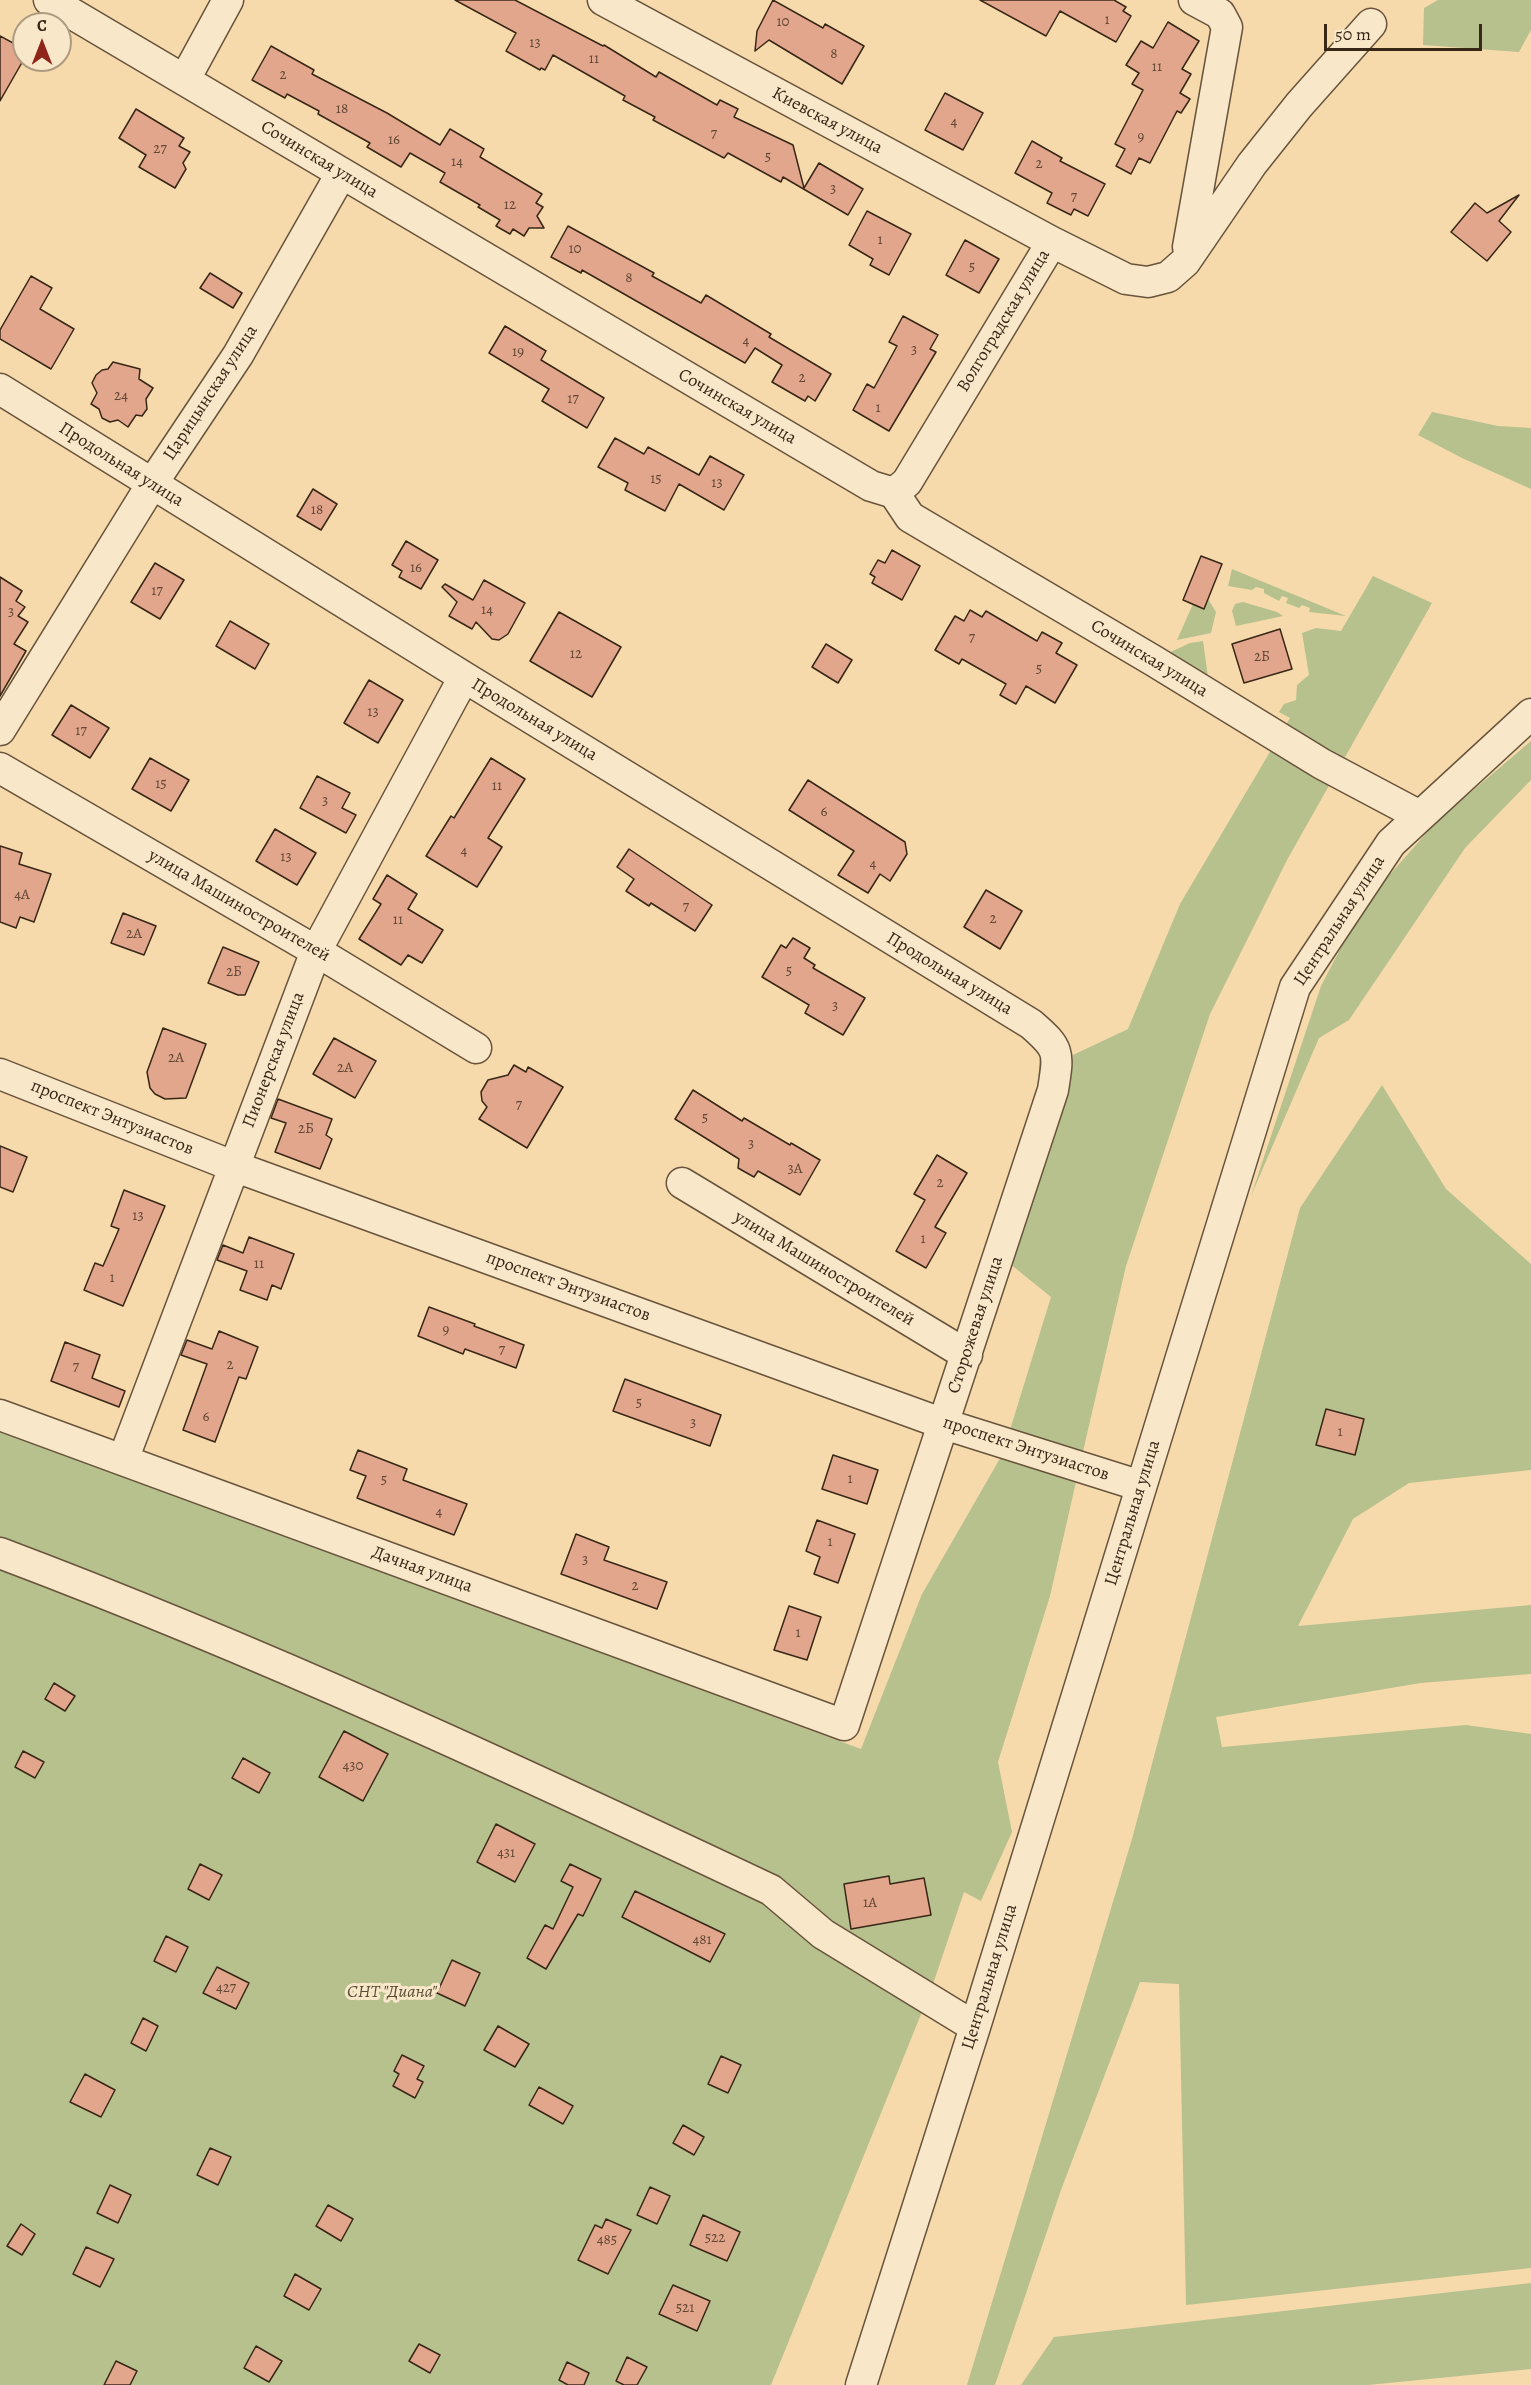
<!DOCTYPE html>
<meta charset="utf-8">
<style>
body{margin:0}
#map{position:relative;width:1531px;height:2385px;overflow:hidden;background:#f6daac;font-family:Alegreya,serif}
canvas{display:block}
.north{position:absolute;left:12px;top:12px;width:60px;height:60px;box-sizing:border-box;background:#f9e7c9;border:2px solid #ac9a81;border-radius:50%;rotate:0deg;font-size:16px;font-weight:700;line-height:24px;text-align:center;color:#382716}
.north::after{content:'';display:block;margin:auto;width:21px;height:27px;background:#8f2418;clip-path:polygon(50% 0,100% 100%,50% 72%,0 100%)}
.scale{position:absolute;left:1324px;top:24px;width:158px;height:27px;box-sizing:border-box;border:3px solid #382716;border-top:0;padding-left:8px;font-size:18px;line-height:21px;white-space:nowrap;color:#382716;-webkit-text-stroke:4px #f9e7c9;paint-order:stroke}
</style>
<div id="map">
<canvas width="1531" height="2385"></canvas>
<div class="north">С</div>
<div class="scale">50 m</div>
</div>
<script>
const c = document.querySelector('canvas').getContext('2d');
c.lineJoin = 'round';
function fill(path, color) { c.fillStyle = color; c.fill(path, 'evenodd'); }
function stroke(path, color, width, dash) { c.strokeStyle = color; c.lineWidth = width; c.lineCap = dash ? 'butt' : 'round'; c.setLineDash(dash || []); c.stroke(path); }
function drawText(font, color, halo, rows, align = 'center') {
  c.font = font + ' Alegreya,serif'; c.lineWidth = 6; c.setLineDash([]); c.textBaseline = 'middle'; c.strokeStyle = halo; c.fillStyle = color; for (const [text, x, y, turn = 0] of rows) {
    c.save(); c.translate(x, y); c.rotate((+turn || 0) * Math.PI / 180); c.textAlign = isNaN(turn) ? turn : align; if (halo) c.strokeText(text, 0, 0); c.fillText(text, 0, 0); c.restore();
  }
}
const green = new Path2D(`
 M1438,0h93v30l-12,22 -96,-7 1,-37z
 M1432,412l66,14 33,2v61l-69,-31 -44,-23z
 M1232,569l114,47 -37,-4 1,-4 -8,-3 -3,3 -13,-5 2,-5 -6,-2 -3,5 -15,-8v-4l-8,-2 -4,3 -24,-4z
 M1373,576l59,27 -145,257 -77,154 -84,252 -45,194 -72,-27 42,-136 -42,-34 64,-208 55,-26 52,-125 110,-186 -11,-6 5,-8 12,-4 1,-15 12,-10 -7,-42 14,-5 25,3z
 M1208,599l8,13 -5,21 -34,7 16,-36 11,5z
 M1243,602l34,10 6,4 -47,10 -4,-15 3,-7z
 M1203,641l5,36 -44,-22 26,-12z
 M1531,741v39l-66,68 -116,172 -30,18 -68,158 70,-210 42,-81 74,-84z
 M1382,1085l64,104 85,75v206l-122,13 -56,36 -55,107 233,-21v69l-110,9 -205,34 6,30 244,-22 65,9v534l-345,37 -7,-321 -39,-2 -79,208 -66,195h-28l165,-546 168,-631z
 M0,1431l861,318 61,-155 80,-139 74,27 -26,114 -52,166 14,70 -31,69 -17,-9 -32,95 -161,398h-771z
 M1531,2283v86l-163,16h-347l33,-48z`);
const building = new Path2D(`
 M455,0h60l88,46 1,-1 52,32 3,-5 58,33 3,-5 18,9 -4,8 59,28 11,43 15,-25 44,26 -15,26 -65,-38 -2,5 -53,-29 -4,5 -71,-38 2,-3 -32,-17 2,-4 -72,-41 -8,15 -4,-2 -1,2 -34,-19 10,-18z
 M773,0l50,28 2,-4 39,22 -22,38 -73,-44 -14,11 2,-20z
 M980,0h134l12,7 -3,4 8,5 -15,26 -56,-31 -14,25z
 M1168,22l31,19 -17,28 9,5 -11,19 10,6 -9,14 -4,-2 -27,52 -11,-5 -8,16 -15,-8 9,-17 -10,-5 28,-54 -11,-6 7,-11 -13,-8 15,-24 12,7z
 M0,36l24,13v10l-24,42z
 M271,46l43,24 -2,4 75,39 53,32 10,-16 34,20 -4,8 62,37 -6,9 7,4 -6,9 7,12h-15l-5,8 -11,-7 -3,5 -14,-8 4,-6 -22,-13 2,-2 -40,-23 5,-9 -35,-20 -9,14 -34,-20 3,-4 -52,-29 1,-3 -32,-17 -2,4 -33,-18z
 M945,93l38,20 -20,37 -38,-20z
 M136,109l48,29 -5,8 11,6 -7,11 3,6 -11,19 -36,-21 7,-12 -27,-17z
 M1032,141l30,17 -2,3 45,23 -17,32 -14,-7 -3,6 -24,-12 5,-10 -37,-20z
 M1519,195l-20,26 12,11 -24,29 -36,-29 24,-29 12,10z
 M867,211l44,23 -22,41 -19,-10 3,-6 -24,-14z
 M568,226l86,47 -2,3 49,27 5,-8 65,39 -2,3 62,37 -16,27 -7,-5 -3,5 -33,-19 10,-17 -27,-17 -10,15 -163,-93 -1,3 -30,-16z
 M965,240l34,19 -20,34 -33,-18z
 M210,273l32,20 -9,15 -33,-20z
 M31,276l21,12 -12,21 34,20 -23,40 -51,-30v-9z
 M903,316l35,19 -8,14 6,3 -47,79 -36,-21 14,-26 7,4 23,-42 -8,-4z
 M505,326l41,25 -5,9 63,38 -17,30 -45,-27 7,-12 -60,-36z
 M113,362l27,7 -1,10 14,9 -7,11 1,10 -5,7 -6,-1 -8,12 -10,-7 -8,2 -8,-4 -3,-9 -8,-5 6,-11 -5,-10 4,-8 6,-5 6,-1z
 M615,438l29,16 4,-7 51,28 11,-19 34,19 -20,35 -45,-26 -14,27 -40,-21 3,-7 -30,-16z
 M313,489l24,15 -16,26 -24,-14z
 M406,541l32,19 -17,29 -22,-12 3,-6 -10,-6z
 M892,550l28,16 -18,34 -30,-17 3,-6 -5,-3 8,-14 7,3z
 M1201,556l21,8 -18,45 -21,-9z
 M155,563l29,17 -24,39 -29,-17z
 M0,577l22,14 -6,10 9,6 -7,9 10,6 -14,22 12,7 -26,45z
 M484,580l41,23 -17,31 -9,6 -7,-1 -16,-17 -4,7 -23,-13 8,-14 -15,-15 3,-3 28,16z
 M970,610l12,7 4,-6 51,30 5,-9 20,11 -6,10 21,12 -22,38 -29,-17 -10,18 -16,-9 6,-11 -44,-25 -3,5 -24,-14 20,-34 9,5z
 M559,612l62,35 -29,50 -62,-36z
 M230,621l39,23 -14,25 -39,-23z
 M1280,629l12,40 -48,14 -12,-39z
 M826,644l26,16 -14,23 -26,-16z
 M369,680l34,20 -25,43 -34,-20z
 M71,705l38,23 -19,30 -38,-23z
 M150,758l39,22 -18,31 -39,-22z
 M491,758l34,21 -37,59 14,9 -25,40 -51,-31 25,-40 3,2z
 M317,776l33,17 -8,15 14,7 -10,18 -46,-25z
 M808,780l97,62 2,12 -17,27 -10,-7 -12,19 -30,-18 16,-24 -65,-41z
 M275,829l41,24 -19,32 -41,-24z
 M0,846l22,7 -3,11 32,10 -17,48 -14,-5 -4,11 -16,-6z
 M629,849l83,56 -17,26 -44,-28 -2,3 -23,-15 8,-12 -17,-12z
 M387,875l30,19 -9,15 35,21 -21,33 -14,-8 -7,10 -42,-26 22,-35 -8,-5z
 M986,890l36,21 -22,38 -36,-22z
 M123,913l33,13 -12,29 -33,-12z
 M793,938l17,10 -6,10 11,7 -2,3 52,30 -22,37 -38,-22 4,-8 -47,-28 19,-32 5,3z
 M223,947l36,15 -14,33h-7l-30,-12z
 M163,1028l43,16 -20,54 -21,1 -10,-5 -5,-6 -3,-16z
 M334,1038l42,23 -21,37 -42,-24z
 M514,1065l12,7 2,-5 35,20 -36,61 -48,-29 8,-12 -5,-6 -1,-9 7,-12 20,-5z
 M693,1090l49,31 2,-3 46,27 1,-2 29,17 -20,35 -42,-24 -4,6 -16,-9 1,-9 -64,-40z
 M278,1099l54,20 -6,16 6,4 -12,30 -45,-17 11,-29 -15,-5z
 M0,1146l27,11 -14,35 -13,-5z
 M937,1155l30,18 -32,54 11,6 -20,35 -30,-17 29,-51 -11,-6z
 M124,1190l41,16 -42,100 -39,-16 11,-27 8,3 16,-37 -8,-3z
 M249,1237l45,17 -13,35 -9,-4 -5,15 -27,-10 7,-19 -30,-11 6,-15 20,8z
 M429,1307l46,17 -1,2 50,19 -8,23 -51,-19 -2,5 -45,-18z
 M219,1331l39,16 -12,32 -7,-2 -24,65 -32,-12 24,-66 -26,-9 6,-15 25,9z
 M65,1342l35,13 -8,23 33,13 -6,16 -68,-26z
 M625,1379l96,36 -11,31 -97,-35z
 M1326,1409l38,10 -9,36 -39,-10z
 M358,1450l49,19 -4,11 64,24 -13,31 -97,-37 9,-22 -16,-6z
 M833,1455l45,15 -11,34 -45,-15z
 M817,1520l38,14 -17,49 -24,-9 6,-17 -14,-6z
 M576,1534l33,13 -5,13 63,22 -10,27 -96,-35z
 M789,1606l32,11 -14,43 -33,-10z
 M54,1683l21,13 -10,15 -20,-12z
 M344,1731l44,23 -25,47 -44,-24z
 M23,1751l21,11 -9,16 -20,-11z
 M243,1758l27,15 -11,20 -27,-15z
 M496,1824l39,20 -20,38 -38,-20z
 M200,1864l22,11 -13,25 -21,-11z
 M570,1864l31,15 -18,37 -5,-2 -32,55 -19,-11 18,-33 8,4 20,-42 -12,-6z
 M889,1876l1,8 34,-6 7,37 -80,14 -7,-45z
 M635,1891l90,43 -15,28 -88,-45z
 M166,1936l22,11 -12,25 -22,-11z
 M452,1960l28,13 -15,33 -28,-13z
 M217,1967l32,16 -13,26 -33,-16z
 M143,2018l15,8 -12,25 -15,-8z
 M498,2026l31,18 -14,23 -31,-17z
 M402,2055l22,11 -7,13 6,3 -8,16 -22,-12 6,-12 -5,-3z
 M721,2056l20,9 -13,28 -20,-9z
 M85,2074l30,16 -14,27 -31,-15z
 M539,2087l34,19 -10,18 -34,-19z
 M683,2125l21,12 -10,18 -21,-12z
 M210,2148l21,9 -13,28 -21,-10z
 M110,2185l21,10 -13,28 -21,-10z
 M650,2187l20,9 -13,28 -20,-9z
 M328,2205l25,14 -12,22 -25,-15z
 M703,2215l37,17 -13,29 -37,-16z
 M606,2219l25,11 -23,44 -30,-14 17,-35 7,3z
 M21,2224l14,10 -13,21 -15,-9z
 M86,2247l28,12 -14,28 -27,-13z
 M295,2274l26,15 -12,21 -25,-14z
 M673,2285l37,16 -13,30 -38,-17z
 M419,2344l21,11 -10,18 -21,-12z
 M256,2346l26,15 -13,21 -25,-14z
 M627,2357l20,10 -10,18h-13l-8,-4z
 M116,2361l21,10 -7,14h-26z
 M567,2362l22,11 -5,12h-16l-9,-5z`);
const minor = new Path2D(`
 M49,0l822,486 23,7 16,24 244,144 168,103 98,52
 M603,0l449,242
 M185,79l43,-79
 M1188,247l39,-220 -7,-13 -26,-14
 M0,389l464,288 567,347c29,25 28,28 22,66l-209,635 -844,-310
 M894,493l13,-11 145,-240 74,37 22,3 20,-5 17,-15 67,-98 47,-59 72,-81
 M0,730l152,-246 86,-129 103,-181
 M0,768l316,183 160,97
 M0,1074l233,92 711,258 197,62
 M682,1183l285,172
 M123,1460l193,-509 148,-274
 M0,1553c263,99 517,217 771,337l52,44 152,93
 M861,2385l114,-358 320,-1040 96,-144 140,-129`);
const numberNames = [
 ["1",1107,20],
 ["10",783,22],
 ["13",535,43],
 ["8",834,54],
 ["11",594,59],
 ["11",1157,67],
 ["2",283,75],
 ["18",342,109],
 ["4",954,122],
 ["7",714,134],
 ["9",1141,137],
 ["16",394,140],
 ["27",160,149],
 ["5",768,157],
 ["14",457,162],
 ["2",1039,164],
 ["3",833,189],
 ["7",1074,197],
 ["12",510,205],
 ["1",880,240],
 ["10",575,249],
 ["5",972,267],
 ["8",629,278],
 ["4",746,341],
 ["3",914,350],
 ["19",518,352],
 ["2",802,378],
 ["24",121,396],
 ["17",573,399],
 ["1",878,408],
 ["15",656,479],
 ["13",717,483],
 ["18",317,510],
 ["16",416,568],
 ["17",157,591],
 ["14",487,610],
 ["3",11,612],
 ["7",972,638],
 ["12",576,654],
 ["2Б",1262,657],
 ["5",1039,669],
 ["13",373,712],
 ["17",81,731],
 ["15",161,784],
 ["11",497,786],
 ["3",325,801],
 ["6",824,812],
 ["4",464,851],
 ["13",286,857],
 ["4",873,864],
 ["4А",22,895],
 ["7",686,907],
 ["2",993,919],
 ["11",398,920],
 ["2А",134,934],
 ["5",789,971],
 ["2Б",234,972],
 ["3",835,1006],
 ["2А",176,1058],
 ["2А",345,1068],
 ["7",519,1105],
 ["5",705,1118],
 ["2Б",306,1129],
 ["3",751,1144],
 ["3А",795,1169],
 ["2",940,1183],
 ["13",138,1216],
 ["1",923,1239],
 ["11",259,1264],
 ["1",112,1278],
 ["9",446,1330],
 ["7",502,1350],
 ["2",230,1365],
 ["7",76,1367],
 ["5",639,1403],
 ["6",206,1417],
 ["3",693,1423],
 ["1",1340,1432],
 ["1",850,1479],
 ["5",384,1480],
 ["4",439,1512],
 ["1",830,1542],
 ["3",585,1560],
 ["2",635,1586],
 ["1",798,1633],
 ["430",353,1766],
 ["431",506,1853],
 ["1А",870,1903],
 ["481",702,1940],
 ["427",226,1988],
 ["522",715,2238],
 ["485",607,2240],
 ["521",685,2308]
];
const streetNames = [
 ["Киевская улица",827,121,28],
 ["Сочинская улица",319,160,31],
 ["Волгоградская улица",1004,321,-59],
 ["Царицынская улица",211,393,-57],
 ["Сочинская улица",737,407,30],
 ["Продольная улица",121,465,32],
 ["Сочинская улица",1149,659,31],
 ["Продольная улица",534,720,31],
 ["улица Машиностроителей",239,906,30],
 ["Центральная улица",1340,921,-57],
 ["Продольная улица",949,974,31],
 ["Пионерская улица",274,1060,-69],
 ["проспект Энтузиастов",112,1118,22],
 ["улица Машиностроителей",824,1269,31],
 ["проспект Энтузиастов",568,1287,20],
 ["Сторожевая улица",976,1325,-72],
 ["проспект Энтузиастов",1026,1449,18],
 ["Центральная улица",1133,1513,-73],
 ["Дачная улица",422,1570,20],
 ["Центральная улица",990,1977,-73]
];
const parkNames = [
 ["СНТ \"Диана\"",392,1993]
];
fill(green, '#b6c18e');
fill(building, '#e2a68d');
stroke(building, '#382716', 1.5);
stroke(minor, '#68543c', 33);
stroke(minor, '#f9e7c9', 30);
drawText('15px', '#624734', null, numberNames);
drawText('18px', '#382716', '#f9e7c9', streetNames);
drawText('italic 18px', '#584e34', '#f9e7c9', parkNames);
</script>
